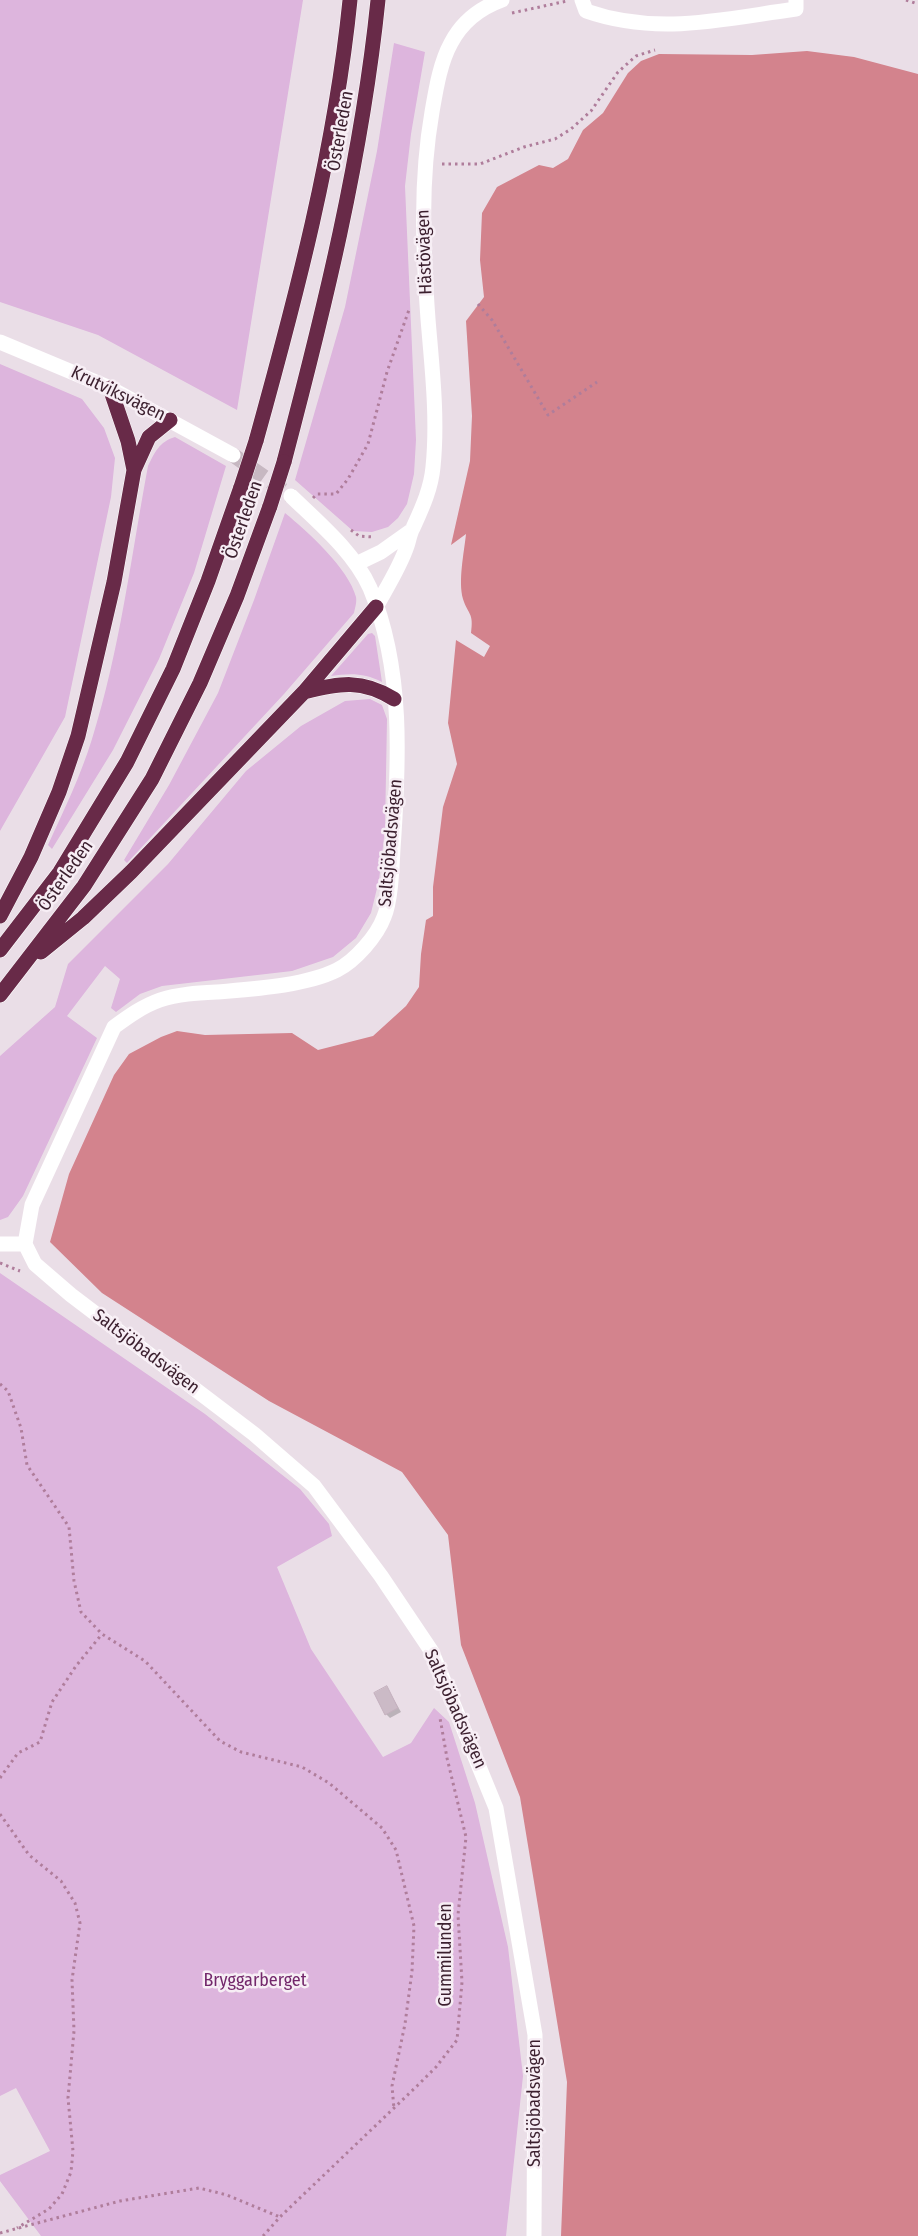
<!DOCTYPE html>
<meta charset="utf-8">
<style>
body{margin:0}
canvas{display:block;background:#eadee7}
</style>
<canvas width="918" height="2236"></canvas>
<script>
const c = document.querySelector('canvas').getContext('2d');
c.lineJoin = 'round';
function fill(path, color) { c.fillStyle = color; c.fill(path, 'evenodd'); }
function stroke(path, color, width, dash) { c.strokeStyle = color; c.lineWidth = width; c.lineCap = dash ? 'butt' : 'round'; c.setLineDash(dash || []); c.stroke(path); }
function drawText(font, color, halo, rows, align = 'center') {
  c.font = font + ' "Fira Sans Condensed",sans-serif'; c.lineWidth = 5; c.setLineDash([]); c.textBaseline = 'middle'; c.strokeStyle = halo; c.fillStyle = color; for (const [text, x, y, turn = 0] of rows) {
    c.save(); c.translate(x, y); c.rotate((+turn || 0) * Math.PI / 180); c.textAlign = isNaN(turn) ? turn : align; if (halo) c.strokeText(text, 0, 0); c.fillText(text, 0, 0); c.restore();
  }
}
const green = new Path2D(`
 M0,0h303l-66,410 -139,-75 -98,-33z
 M394,43l31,9 -14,82 -6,52 11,254 -2,34 -7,30 -9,14 -10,9 -16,5 -19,-1 -58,-51 50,-173 32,-156z
 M0,364l82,35 22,29 11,30 -4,39 -46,220 -65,114z
 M175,437l51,29 -32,107 -35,86 -46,91 -61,99 -4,-4c16,-35 33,-70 44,-106 28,-89 39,-182 56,-273 7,-14 11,-24 27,-29z
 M285,513c22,18 64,56 71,84 1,5 -1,11 -2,16l-70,81 -157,169 -3,-3 45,-75 49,-92 36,-93z
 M372,633l3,3 7,46c-17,-9 -32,-9 -51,-6l37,-42z
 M370,699l12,6 5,14 -2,110 -6,51 -8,33 -15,25 -23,19 -41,14 -130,15 -22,8 -24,18 -5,-4 9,-29 -15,-13 -38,50 30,22 -74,158 -15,21 -8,3v-164l55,-49 13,-43 100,-100 78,-93 55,-45 44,-25z
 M0,1273l205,141 95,75 29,35 3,12 -55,31 34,82 72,108 28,-14 23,-35 15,14 26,81 33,144 15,129 -17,160h-465l-41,-55v-6l50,-24 -34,-63 -16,8z`);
const water = new Path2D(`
 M807,51l47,6 64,17v2162h-357l6,-154 -47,-285 -59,-152 -13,-110 -46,-63 -133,-71 -167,-108 -52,-51 19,-68 45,-99 15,-21 32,-17 16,-6 28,4 87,-2 26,17 55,-14 33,-30 13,-19 2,-33 5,-34 7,-4v-29l10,-80 14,-43 -9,-41 8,-83 28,17 6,-11 -19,-13c3,-21 -3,-18 -8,-34 -5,-18 1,-46 3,-65l-15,11 19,-84 2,-45 -6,-95 18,-24 -4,-37 2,-47 15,-26 42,-22 14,3 15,-9 15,-29 20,-17 25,-40 13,-12 18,-7 93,1z`);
const shadow = new Path2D(`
 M387,1688l14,24 -11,6 -4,-4z`);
const building = new Path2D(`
 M387,1686l11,22 -13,7 -11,-22z`);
const minorTunnel = new Path2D(`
 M233,455l58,41`);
const path = new Path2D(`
 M906,0l12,4
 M512,13l55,-12
 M442,164h38l44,-17 31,-8 16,-10 20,-18 27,-39 18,-16 19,-6
 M478,304l14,16 56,95 49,-33
 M313,498l4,-4h19l12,-15 20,-35 19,-72 23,-65
 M351,530l8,6 14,1
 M0,1263l20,8
 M0,1384l8,7 13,37 6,37 42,62 5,54 7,31 21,22 43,27 75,80 21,11 61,15 27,16 53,45 14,22 18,76 -2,45 -7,53 -13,62 2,23
 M0,1778l18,-25 22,-11 12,-40 24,-36 26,-32
 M0,1814l29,41 32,26 14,22 5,20 -8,57 2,51 -6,67 5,53 -2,21 -9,22 -13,15 -32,19
 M0,2233l120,-32 79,-13 28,7 53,22
 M263,2236l17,-19 138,-132 18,-18 21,-27 5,-58 -4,-67 8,-78 -19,-79 -7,-40`);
const minor = new Path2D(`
 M582,0l4,11c72,25 136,8 210,-2v-9
 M0,342l110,46 123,67
 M291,496c28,27 63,56 79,92 34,81 29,175 23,261 -1,18 -2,52 -9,68 -7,19 -29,44 -47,53 -32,16 -85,19 -120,22 -19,1 -39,2 -57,8 -17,6 -31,16 -46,27l-82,178 -7,39 10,20 36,31 183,139 60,52 67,90 51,76 64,156 39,227 -1,201
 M356,564l25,-12 31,-22
 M376,607c11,-20 24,-40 31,-61 2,-6 3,-13 6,-18 9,-20 18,-39 20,-61 5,-49 -1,-99 -5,-148 -5,-69 -8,-138 4,-207 4,-23 8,-49 19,-69 11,-21 29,-35 51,-43
 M0,1244h25`);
const highway = new Path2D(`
 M110,388l18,53 6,29
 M256,441c40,-144 79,-291 94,-441
 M284,462c40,-152 78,-305 94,-462
 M304,692c36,-9 58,-13 90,7
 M0,916l31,-59 28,-65 19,-56 36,-154 20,-112 15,-33 21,-17
 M0,950l60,-78 67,-110 46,-93 35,-88 33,-94
 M41,952l42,-34 48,-46 173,-180 72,-85
 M0,995l84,-109 68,-107 48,-96 37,-87 33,-90`);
const highwayBridge = new Path2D(`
 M241,487l15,-46
 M270,506l14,-44`);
const streetNames = [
 ["Österleden",341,131,-80],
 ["Hästövägen",425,252,-92],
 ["Krutviksvägen",118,394,26],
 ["Österleden",244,520,-71],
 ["Saltsjöbadsvägen",391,843,-85],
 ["Österleden",66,876,-55],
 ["Saltsjöbadsvägen",146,1352,37],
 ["Saltsjöbadsvägen",455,1709,66],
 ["Gummilunden",446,1955,-90],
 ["Saltsjöbadsvägen",535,2103,-90]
];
const parkNames = [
 ["Bryggarberget",255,1981]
];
fill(green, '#ddb5dd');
fill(water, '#d3838d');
fill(shadow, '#0003');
fill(building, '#cbbac6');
stroke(building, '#c4b0be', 1);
stroke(minorTunnel, '#c7b8c2', 15, [15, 8]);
stroke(highway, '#fff', 16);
stroke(path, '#af7d9b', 3, [2.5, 4]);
stroke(minor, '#fff', 15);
stroke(highway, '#682a48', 15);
stroke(highwayBridge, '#fff', 16, []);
stroke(highwayBridge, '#682a48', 15);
drawText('18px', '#3b1f2e', '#f7eef5', streetNames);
drawText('18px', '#73286b', '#f7eef5', parkNames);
</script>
